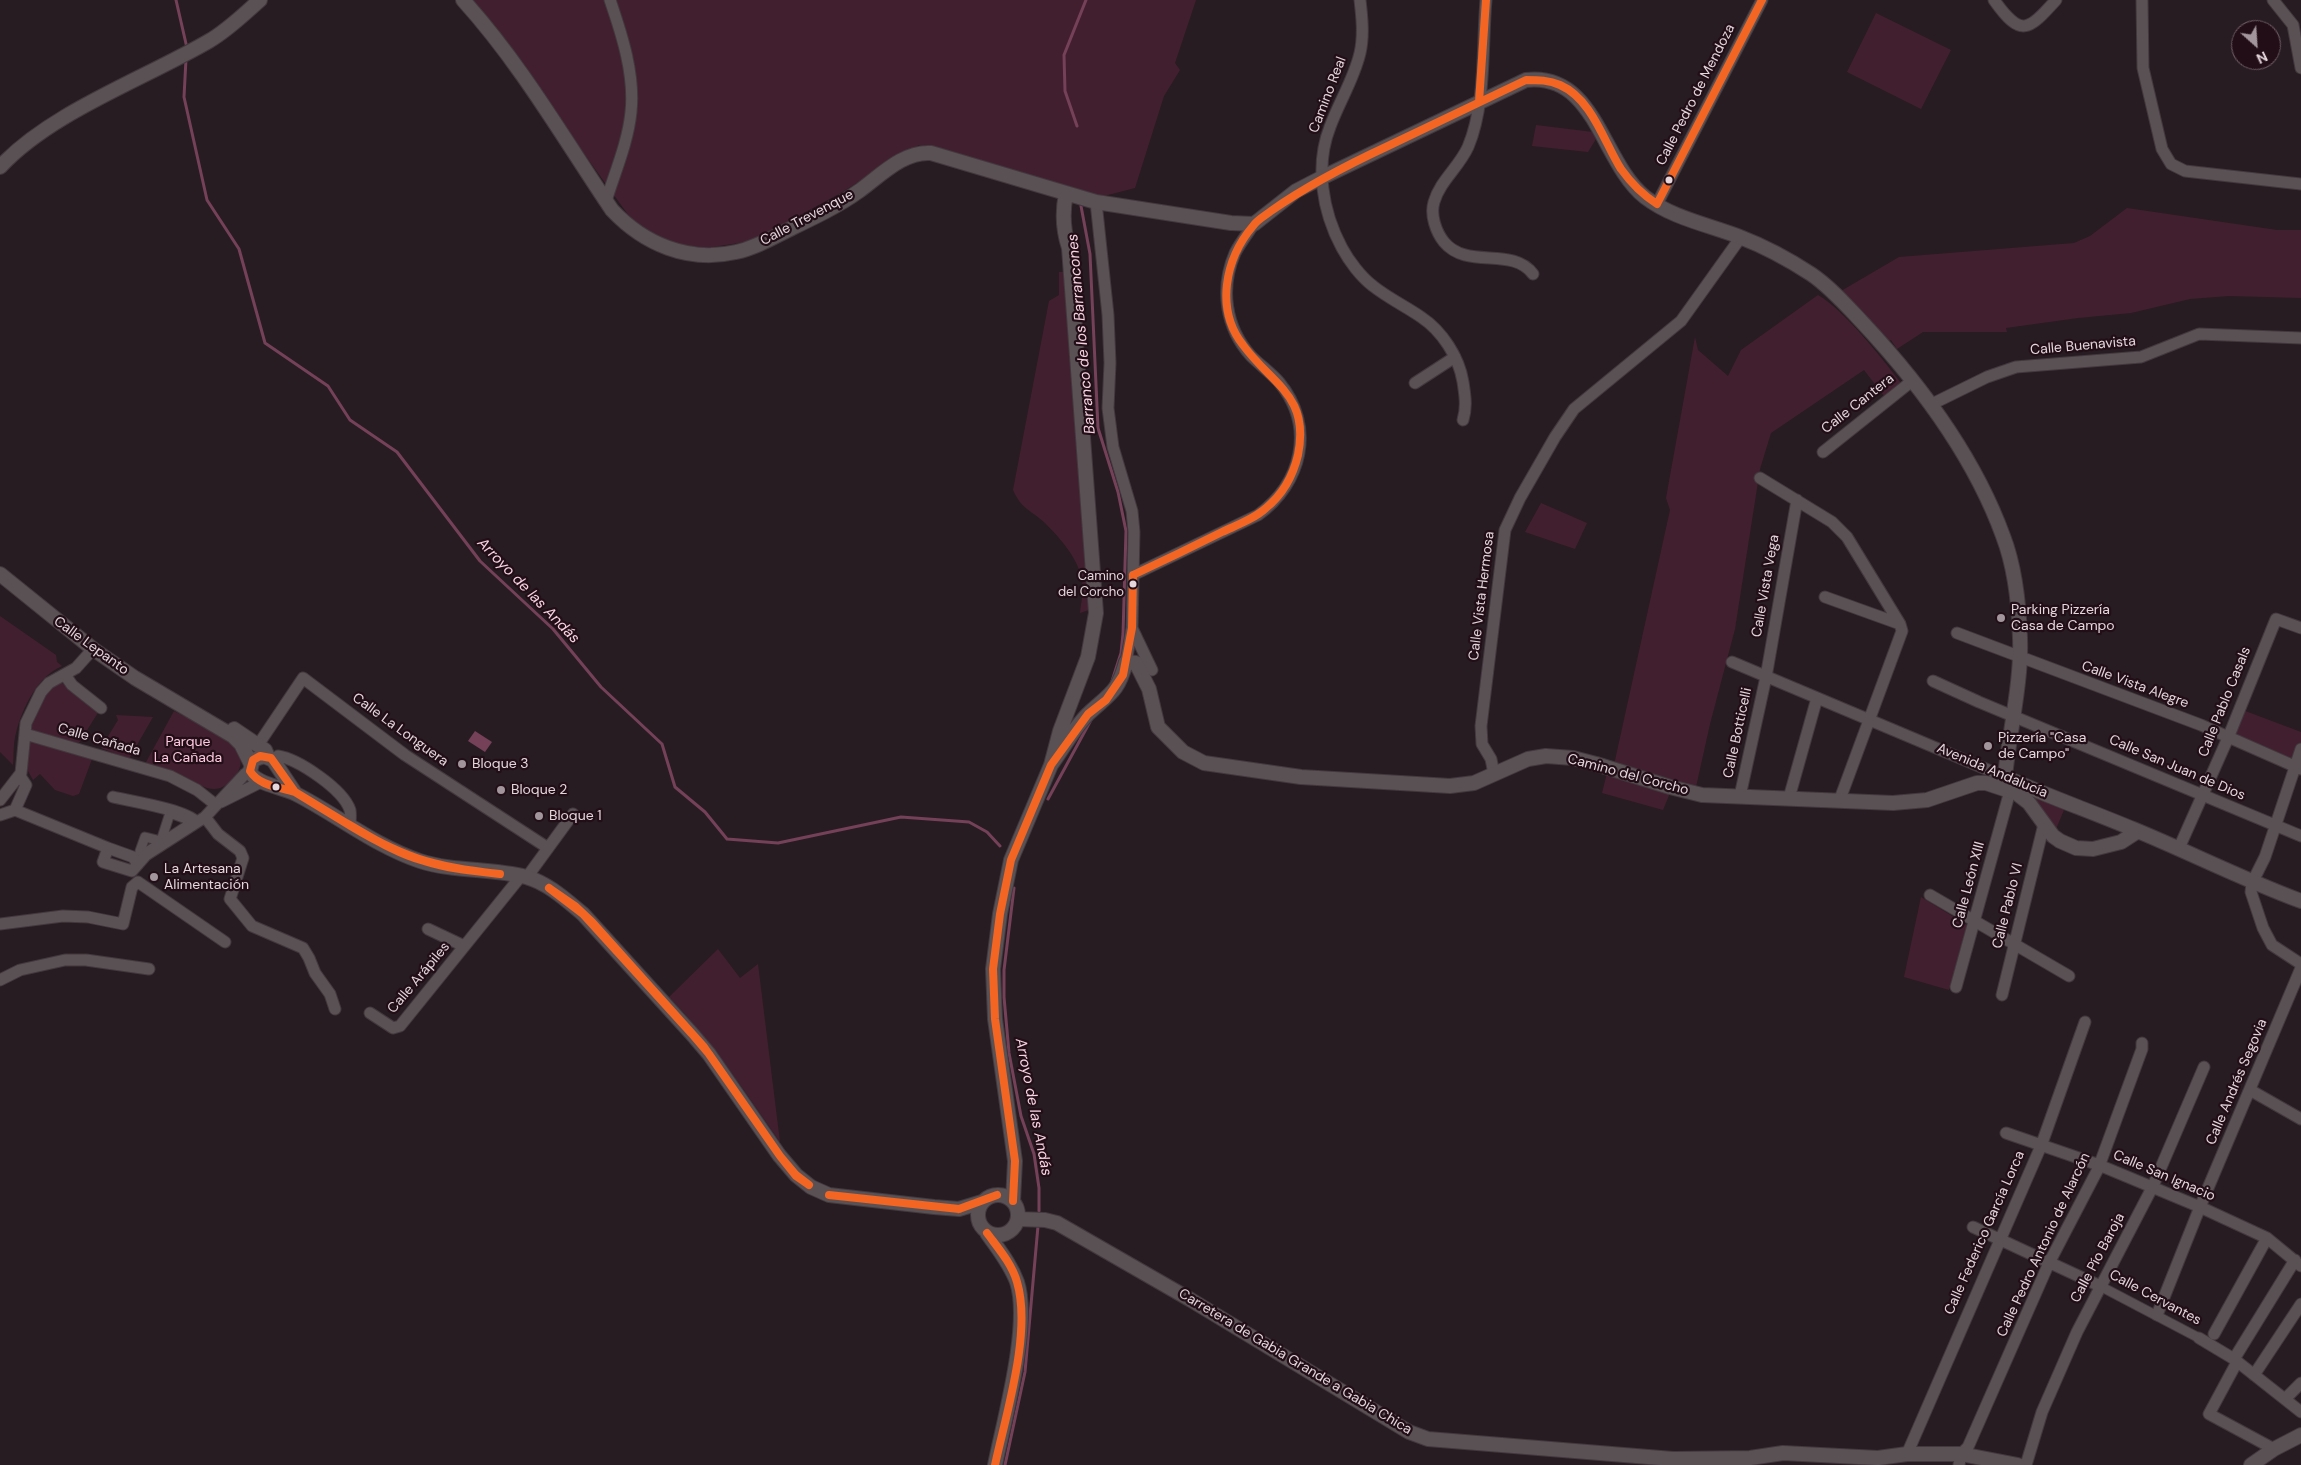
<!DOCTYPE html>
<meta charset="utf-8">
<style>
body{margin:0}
#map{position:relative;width:2301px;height:1465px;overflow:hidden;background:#271c21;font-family:"DM Sans",sans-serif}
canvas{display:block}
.north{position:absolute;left:2231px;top:20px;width:50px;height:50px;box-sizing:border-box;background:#220e17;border:1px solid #705e66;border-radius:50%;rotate:154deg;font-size:14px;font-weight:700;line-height:20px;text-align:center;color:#e5d6dc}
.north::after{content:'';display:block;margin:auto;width:18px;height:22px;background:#a2959b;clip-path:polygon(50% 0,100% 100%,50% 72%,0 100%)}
</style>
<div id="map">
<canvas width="2301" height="1465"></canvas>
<div class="north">N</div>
</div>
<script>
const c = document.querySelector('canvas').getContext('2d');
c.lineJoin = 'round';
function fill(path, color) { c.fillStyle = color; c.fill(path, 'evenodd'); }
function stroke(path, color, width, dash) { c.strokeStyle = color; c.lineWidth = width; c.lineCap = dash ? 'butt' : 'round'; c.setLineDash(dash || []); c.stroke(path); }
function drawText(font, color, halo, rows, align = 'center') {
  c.font = font + ' "DM Sans",sans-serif'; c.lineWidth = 4.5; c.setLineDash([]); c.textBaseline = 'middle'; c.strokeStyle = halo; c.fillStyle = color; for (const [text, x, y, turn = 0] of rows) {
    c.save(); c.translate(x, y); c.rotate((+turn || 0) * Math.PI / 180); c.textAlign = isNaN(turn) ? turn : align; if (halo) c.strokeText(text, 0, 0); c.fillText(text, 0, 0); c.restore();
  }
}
const green = new Path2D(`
 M471,0h725l-21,63 5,7 -16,26 -29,92 -35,9 -181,-52 -80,49 -87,47 -46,7 -38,-5 -15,-8 -24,-19 -91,-126 -25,-40z
 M1876,13l75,37 -30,59 -74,-37z
 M1536,125l57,7 3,7 -8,13 -56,-6z
 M2127,208l150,22h24v68l-72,-2 -39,3 -59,14 -53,5 -72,10 1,4h-84l-26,17 -6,-9 -4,2 -46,-51 58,-34 175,-14 16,-7z
 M1059,272h6l24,338 -9,3c1,-10 4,-22 2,-32 -3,-22 -22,-43 -37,-58 -15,-14 -23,-13 -32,-33l36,-189 10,-6z
 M1818,295c27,16 63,62 83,88l-17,13 -20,-26 -93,63 -11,36 -25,160 -25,95 -14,63 -82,-22 56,-255 -4,-12 29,-161 3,13 30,26 13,-26z
 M1541,503l46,20 -12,26 -50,-17z
 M0,616l56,39 1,7 5,4c-24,10 -40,42 -46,67 -3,10 -2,21 -3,32l-13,-13z
 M61,682l38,29 -20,32 -51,-12 17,-40z
 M2240,709l61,23v17l-6,17 -67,-28z
 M174,711c22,12 88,34 60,67 -8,9 -16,13 -27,10l-62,-24z
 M116,715l37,2 -24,42 -28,-11 17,-28z
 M28,739l64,20 -13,35 -6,2 -18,-6 -15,-16 -7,6 -5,-9z
 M1607,773l63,20 -7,17 -61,-17z
 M2005,777l62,26 -14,33z
 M1921,897l46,28 -18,65 -45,-13z
 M718,949l22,29 18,-14 22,178c-35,-50 -68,-101 -111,-145z`);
const water = new Path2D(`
 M475,731l17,11 -7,10 -17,-11z`);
const stream = new Path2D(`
 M176,0l11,48
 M186,59l-2,38 23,103 32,49 26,94 63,43 22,34 47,32 83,109 73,68 48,58 61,57 13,43 30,25 22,27 51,4 123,-26 68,5 18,10 13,14
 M1077,126l-12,-35 -1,-36 22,-55
 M1081,206l9,48 8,174 20,64 8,39 -3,103 -2,19 -9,28
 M1048,799l43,-79
 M1014,888l-10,82v27l5,56 12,63 13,38 5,34v23
 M1005,1465l20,-93 13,-146`);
const pedestrian = new Path2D(`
 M170,813l19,7 2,3 -46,30 -5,-2 5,-14 16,4z
 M2100,1286l99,52`);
const minor = new Path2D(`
 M1360,0c2,17 4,36 0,53 -6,26 -21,49 -30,74 -15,38 -8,84 12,121 7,13 19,29 31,38 15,12 32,20 48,31 21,14 38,40 42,65 2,13 4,25 0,38
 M1486,0c-4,46 0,105 -18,147 -9,20 -28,34 -34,55 -4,13 2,30 10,40 23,28 68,4 89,32
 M1994,0c27,38 34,31 62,0
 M2142,0l1,68 19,81 9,15 14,7 116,13
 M2273,0l20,25 8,43
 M606,201c9,-29 22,-59 25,-89 4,-37 -9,-77 -21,-112
 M1096,202l12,113 2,48 -2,45 5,39 19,64 2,21 -2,96 -6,34
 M1657,204l105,-204
 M1415,383l40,-26
 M1930,405l57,-28 29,-10 125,-10 58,-23 102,4
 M1823,452l89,-71
 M1760,478l72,44 15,15 53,87 2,7 -62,168
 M1133,575l125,-60c44,-32 58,-88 21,-133 -8,-9 -19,-17 -28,-26 -26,-29 -31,-68 -16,-103 5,-10 13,-20 19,-29
 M1825,597l75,27
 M1132,628l20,42
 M1957,633l244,92 100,44
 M1732,662l273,115
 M65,675l7,10 29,23
 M1933,681l46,21 322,134
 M25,734l145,42 27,14 19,15
 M258,745l45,-67 102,77 143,93
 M2301,749l-36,108 -13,26 -1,9 12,36 9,17 29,19
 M273,760l5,-4c20,3 65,33 72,54 1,4 0,11 0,16
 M1494,774l-3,-15 -9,-15 -1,-18 24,-196 15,-32 35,-61 19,-28 107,-88 60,-84
 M1740,796l26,-119 31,-177
 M113,797c17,4 74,13 83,25
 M1789,798l28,-100
 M0,800l21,-27 5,-50 15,-31 8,-9 27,-15 17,-19
 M221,802l40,-20
 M15,810l93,38
 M0,815l15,-5 11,-25 -6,-9
 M205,817l13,17 22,17 3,7 -13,41 22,27 51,22 6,10 6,15 15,21 5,15
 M2179,848l49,-110 48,-119 25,9
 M137,863l-4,-6 -25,-9 -5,14 29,9 14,-16 59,-38 40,-43 5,-3
 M527,877l46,-63
 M138,882l87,60
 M1930,895l139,81
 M0,924l63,-8 25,1 35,7 9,-37 6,-5
 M428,929l36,17
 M0,980l20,-10 45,-10h21l63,9
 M1956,987l54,-196
 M2002,995l42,-171
 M370,1013l23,15 7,-2 121,-150
 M2250,1090l51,29
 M2006,1133l93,32 101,42 67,31 34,28
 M1973,1227l127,59
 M2157,1315l43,-108 101,-239
 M2214,1334l53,-96
 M2199,1338l35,21 67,53
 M2234,1359l61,-99
 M2237,1362l-28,52 65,35
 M2254,1375l47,-71
 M2285,1399l16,-16
 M1907,1454l134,-308 44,-124
 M1959,1465l2,-11 7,-7 81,-184 49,-94 44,-120v-6
 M2026,1465l16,-53 35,-80 76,-146 51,-119`);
const tertiary = new Path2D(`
 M463,0c58,64 101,139 149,210 32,34 76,53 124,42 19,-4 38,-15 56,-24 23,-11 46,-22 67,-37 21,-15 44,-40 72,-38l165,49 135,21 23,1 42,-33 25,-13 205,-98c70,-8 75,82 119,117 27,21 64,28 95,40 26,10 48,22 71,37 18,12 36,32 51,48 58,62 112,134 141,214 12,31 16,69 17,102 2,42 -11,96 -15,139 42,19 85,34 128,52 56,23 111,51 168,72
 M0,167c51,-55 144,-88 209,-126 19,-11 35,-27 51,-41
 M0,574l93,75 42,29 98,58 8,8 10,20
 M234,729l31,21 3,7
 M1051,765c12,-16 22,-36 37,-51 21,-20 30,-21 38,-52l10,1 13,26 9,38 25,25 21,11 97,14 149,9 24,-3 54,-24 18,-3 27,2 23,6 74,23 32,8 191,8 34,-3 50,-17h9l30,10 13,10 24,33 7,5 16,7 17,1 28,-7 17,-11
 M295,793l-22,-33 -9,-4 -11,4 -3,11c4,13 33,16 46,23 41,21 79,52 124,67 34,11 71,7 106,16 22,6 40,23 57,37l109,120 17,20 70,101 17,20 15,12 18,8 105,12 25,2 23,-7
 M978 1215a20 20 0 1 1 40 0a20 20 0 1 1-40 0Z
 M1013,1201l2,-40 -20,-142 -2,-50 7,-55 11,-54 40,-95 9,-34 28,-74 8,-44 -27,-365c-6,-18 -7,-35 -3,-54
 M1018,1219l27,1 12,3 134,77 218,132 19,7 245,20 77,-1 33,-5 95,5 29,-4h54l57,11
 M987,1233c11,16 23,30 30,49 14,42 -13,138 -22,183
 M2251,1465l23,-16 27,-14`);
const bus1 = new Path2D(`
 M1479,102l7,-102
 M1657,204l105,-204
 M1133,575c30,-14 59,-28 89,-43 15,-7 32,-13 44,-24 17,-14 27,-32 32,-53 12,-60 -26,-70 -55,-110 -28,-36 -18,-86 10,-119 5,-7 12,-10 18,-15 37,-26 76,-46 117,-65 46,-22 92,-44 138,-66 12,0 23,0 34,5 32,14 44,57 61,84 10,14 22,26 36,35
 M260,756l11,2 24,34c-15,-5 -36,-6 -45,-21l3,-11z
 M295,792l46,28
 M295,792l46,28
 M341,820c27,15 53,33 83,41 25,8 50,10 76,13
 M341,820c59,37 91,47 159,54
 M549,888l26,18 17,16 112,125 76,109
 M549,888l34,26 109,120 17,20 71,102
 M780,1156l16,19 13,10
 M780,1156l16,20 13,9
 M829,1195l130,14
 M1013,1201l2,-40 -20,-142 -2,-50 7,-55 11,-54 40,-95 37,-51 18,-14 17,-25 9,-47 1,-53
 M959,1209l38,-14
 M987,1233c11,15 25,31 30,49 15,50 -11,132 -22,183`);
const markers = [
 [1669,180,4.5,"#e5d6dc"],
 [1133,584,4.5,"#e5d6dc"],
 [2001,618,5,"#a2959b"],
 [1988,746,5,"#a2959b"],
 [462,764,5,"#a2959b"],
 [276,787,4.5,"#e5d6dc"],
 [501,790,5,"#a2959b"],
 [539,816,5,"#a2959b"],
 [154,877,5,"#a2959b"]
];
const busNames = [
 ["Camino",1124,577],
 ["del Corcho",1124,593]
];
const streetNames = [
 ["Camino Real",1328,95,-69],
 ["Calle Pedro de Mendoza",1696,95,-63],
 ["Calle Trevenque",807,218,-28],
 ["Calle Buenavista",2083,346,-5],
 ["Calle Cantera",1858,404,-38],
 ["Calle Vista Vega",1766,586,-80],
 ["Calle Vista Hermosa",1482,596,-83],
 ["Calle Lepanto",91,646,36],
 ["Calle Vista Alegre",2135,685,20],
 ["Calle Pablo Casals",2225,702,-68],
 ["Calle La Longuera",400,730,36],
 ["Calle Botticelli",1738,733,-78],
 ["Calle Cañada",99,740,16],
 ["Calle San Juan de Dios",2177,768,23],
 ["Avenida Andalucía",1992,771,23],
 ["Camino del Corcho",1628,775,15],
 ["Calle León XIII",1969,885,-75],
 ["Calle Pablo VI",2008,906,-76],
 ["Calle Arápiles",419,978,-50],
 ["Calle Andrés Segovia",2237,1082,-67],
 ["Calle San Ignacio",2164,1176,23],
 ["Calle Federico García Lorca",1985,1233,-66],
 ["Calle Pedro Antonio de Alarcón",2044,1245,-65],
 ["Calle Pío Baroja",2098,1258,-62],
 ["Calle Cervantes",2155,1298,28],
 ["Carretera de Gabia Grande a Gabia Chica",1295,1362,31]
];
const poiNames = [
 ["Parking Pizzería",2011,610],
 ["Casa de Campo",2011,626],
 ["Pizzería \"Casa",1998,738],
 ["de Campo\"",1998,754],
 ["Bloque 3",472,764],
 ["Bloque 2",511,790],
 ["Bloque 1",549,816],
 ["La Artesana",164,869],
 ["Alimentación",164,885]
];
const parkNames = [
 ["Parque",188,742],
 ["La Cañada",188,758]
];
const waterNames = [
 ["Barranco de los Barrancones",1082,334,-95],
 ["Arroyo de las Andás",528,591,46],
 ["Arroyo de las Andás",1033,1107,79]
];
fill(green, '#421f2f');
fill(water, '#744159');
stroke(stream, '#744159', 3);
stroke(pedestrian, '#42383d', 11);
stroke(minor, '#42383d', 13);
stroke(tertiary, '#42383d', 16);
stroke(pedestrian, '#5a5155', 9);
stroke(minor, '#5a5155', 11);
stroke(tertiary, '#5a5155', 14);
stroke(bus1, '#f26522', 8);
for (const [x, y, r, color] of markers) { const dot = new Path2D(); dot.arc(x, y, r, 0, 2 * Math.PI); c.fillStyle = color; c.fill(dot); stroke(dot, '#220e17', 2); }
drawText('13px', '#e5d6dc', '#220e17', busNames, 'right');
drawText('14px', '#e5d6dc', '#220e17', streetNames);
drawText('14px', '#e5d6dc', '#220e17', poiNames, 'left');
drawText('14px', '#fdc7dd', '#220e17', parkNames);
drawText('italic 15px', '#f8d3e2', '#220e17', waterNames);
</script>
